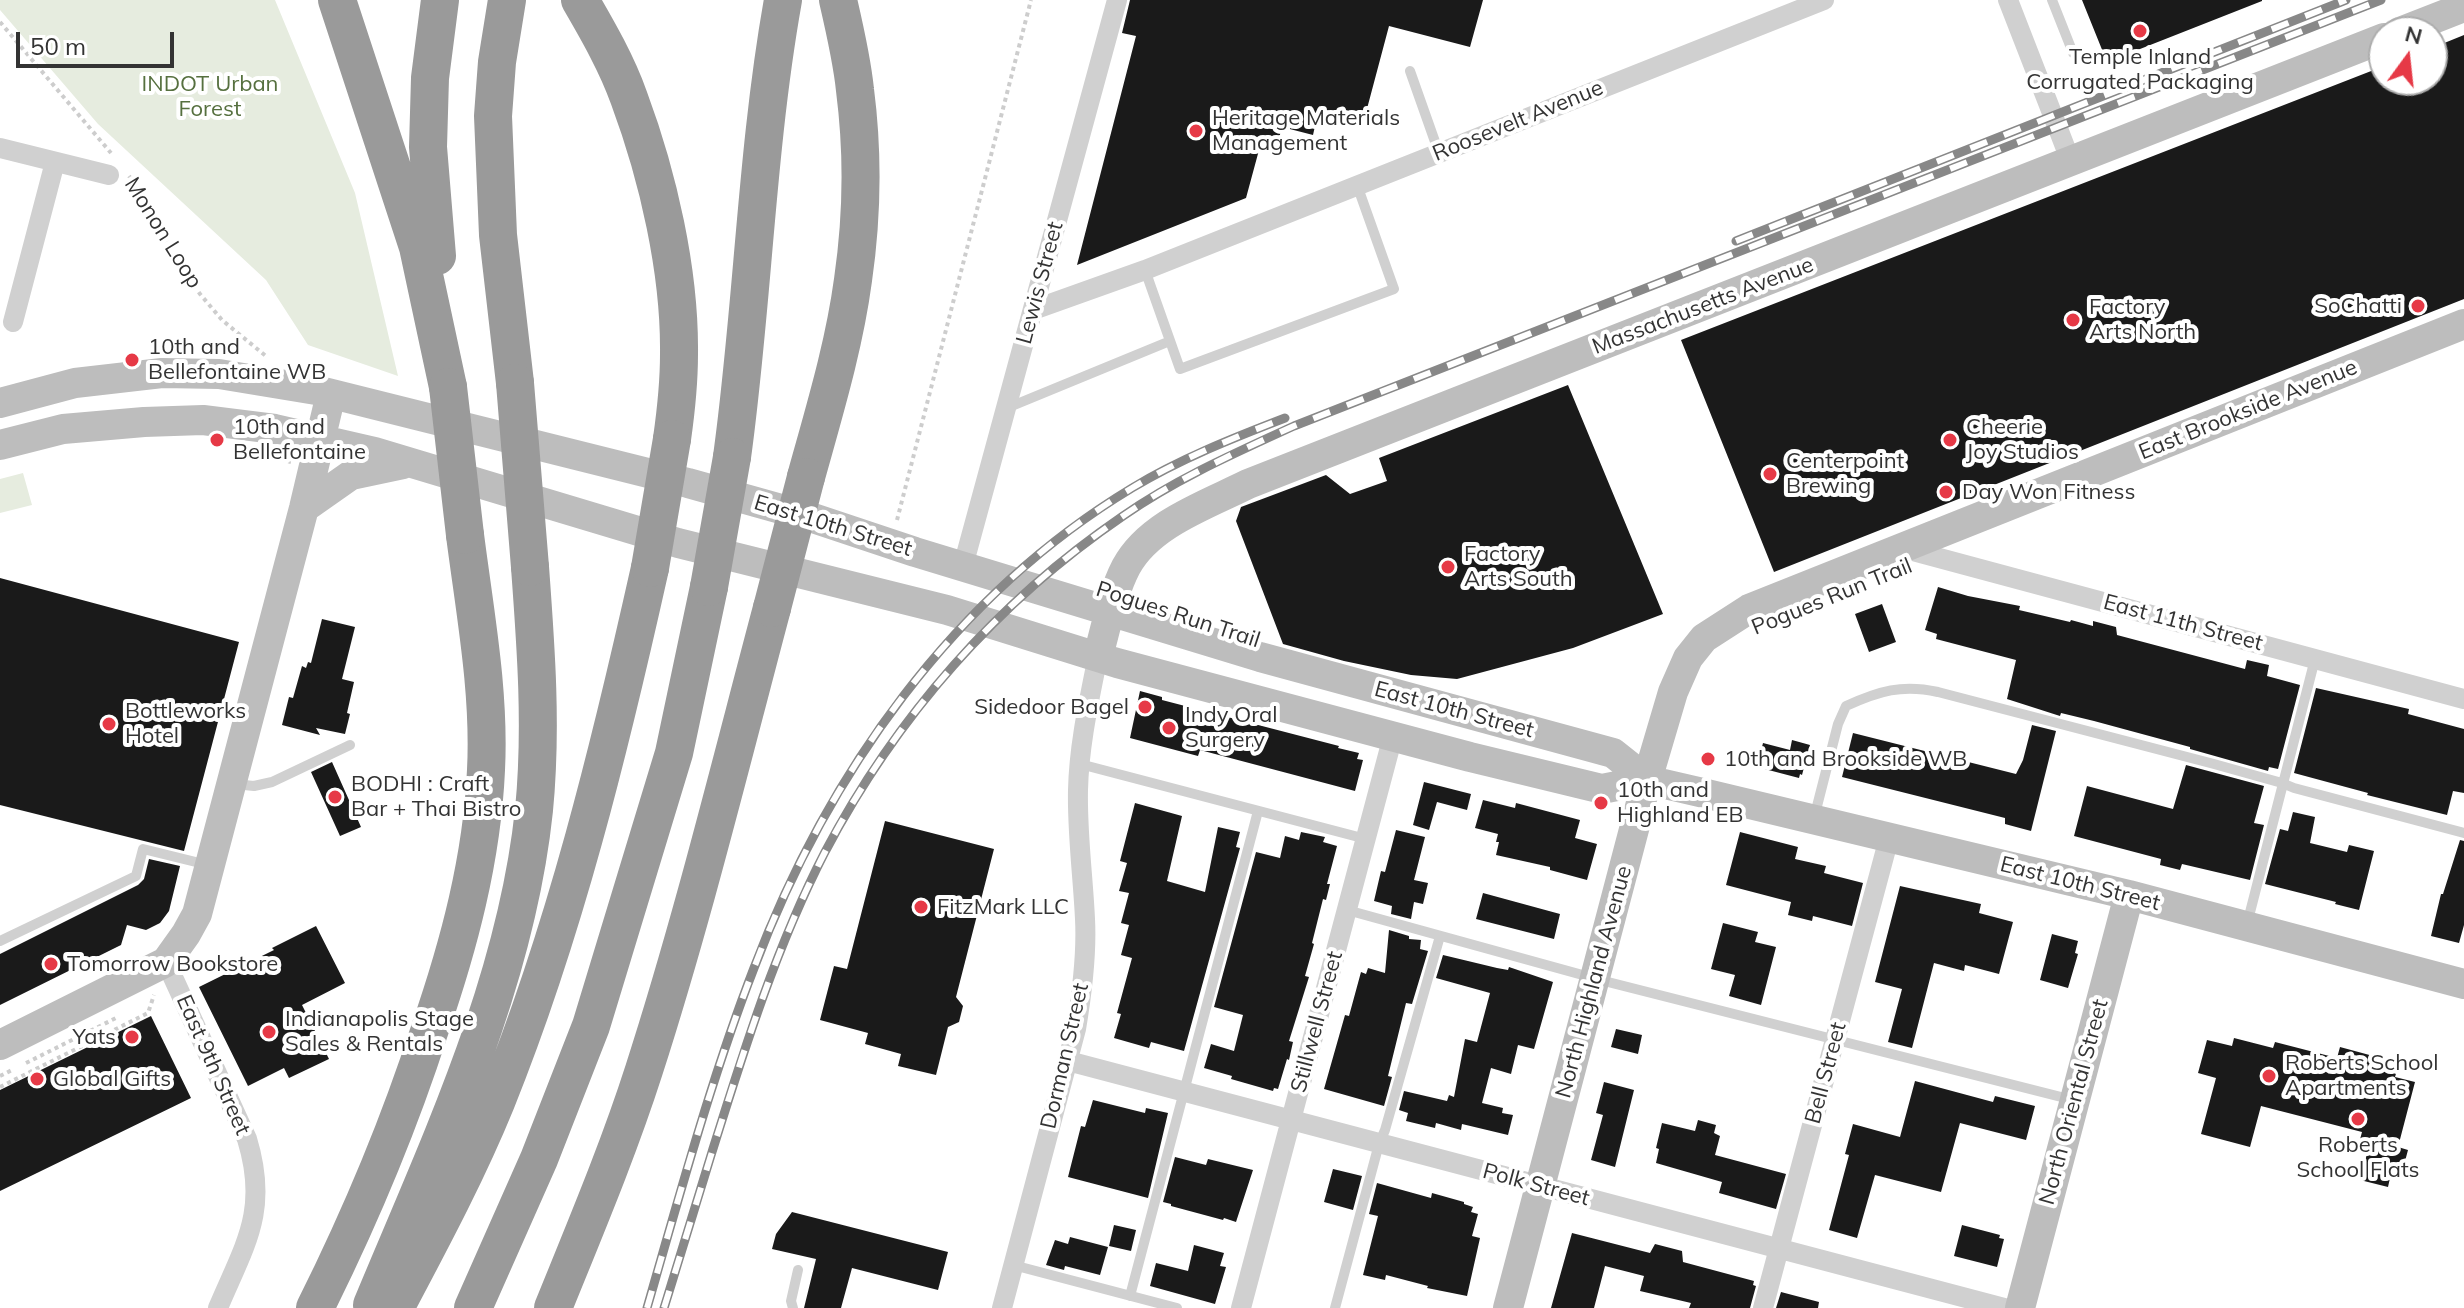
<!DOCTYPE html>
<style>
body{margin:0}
#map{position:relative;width:2464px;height:1308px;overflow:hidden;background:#fff;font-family:Mulish,sans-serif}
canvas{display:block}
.north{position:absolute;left:2368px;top:16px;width:80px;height:80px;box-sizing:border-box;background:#fff;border:2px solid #adadad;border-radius:50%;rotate:15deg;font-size:22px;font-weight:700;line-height:32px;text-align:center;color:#333}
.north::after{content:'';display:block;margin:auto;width:28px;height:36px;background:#e63946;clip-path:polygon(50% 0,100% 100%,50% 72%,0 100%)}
.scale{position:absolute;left:16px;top:32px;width:158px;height:36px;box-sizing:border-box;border:4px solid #333;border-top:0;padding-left:10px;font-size:24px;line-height:28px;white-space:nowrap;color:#333;-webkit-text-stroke:6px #fff;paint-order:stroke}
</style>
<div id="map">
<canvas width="2464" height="1308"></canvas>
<div class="north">N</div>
<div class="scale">50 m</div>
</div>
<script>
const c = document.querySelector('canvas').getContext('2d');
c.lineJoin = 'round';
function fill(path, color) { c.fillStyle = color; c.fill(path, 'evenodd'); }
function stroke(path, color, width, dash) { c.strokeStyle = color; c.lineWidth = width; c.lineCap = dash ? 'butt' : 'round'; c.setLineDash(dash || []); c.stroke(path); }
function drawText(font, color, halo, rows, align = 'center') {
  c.font = font + ' Mulish,sans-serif'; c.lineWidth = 8; c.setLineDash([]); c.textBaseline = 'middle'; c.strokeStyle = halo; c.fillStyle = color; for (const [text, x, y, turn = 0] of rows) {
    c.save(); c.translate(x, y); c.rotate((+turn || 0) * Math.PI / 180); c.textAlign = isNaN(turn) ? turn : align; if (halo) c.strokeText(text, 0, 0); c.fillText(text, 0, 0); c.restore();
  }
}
const green = new Path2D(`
 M0,0h275l80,193 43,183 -90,-31 -42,-65 -168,-156 -98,-114z
 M23,473l9,32 -32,8v-34z`);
const building = new Path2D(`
 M1130,0h353l-13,47 -81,-21 -25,94 -45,-12 -6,27 -31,-8 -7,27 -16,-4 -13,48 -169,67 59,-229 -14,-3z
 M2082,0h180v1l-155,61z
 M2464,35v264l-690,273 -93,-232 703,-274v14h48v-32z
 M1568,385l95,229 -90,34 -116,31 -46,-4 -67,-14 -61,-17 -47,-123 5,-14 85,-32 24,19 37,-13 -8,-23z
 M0,578l239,64 -55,209 -184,-46z
 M1938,587l30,9 52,10 -1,4 51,12 1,-2 22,6v-5l23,6 1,8 128,34 2,-9 22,5 -2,11 33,9 -22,84 -9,-2 -1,4 -78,-22v-2l-96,-26 -33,-8 -1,3 -53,-17 9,-39 -80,-21 1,-5 -12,-4z
 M1882,604l14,38 -27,10 -14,-38z
 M322,619l33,8 -13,52 12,3 -7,31 3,1 -5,20 -29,-6 4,7 -38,-10 7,-28 4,1 9,-32 4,2 2,-6 3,1z
 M2316,688l93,21 -1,5 56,15v64l-11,-2 -6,24 -80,-20 1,-2 -74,-20z
 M1140,691l22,6v3l177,46 -1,2 21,5 -2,6 6,1 -8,31 -155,-41 -2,6 -68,-18z
 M2032,725l24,6 -25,100 -26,-7v-6l-163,-41 11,-44 163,41 7,-14z
 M1792,740l18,5 -8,30 -2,-1 -1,4 -42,-11 6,-24 27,7z
 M332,762l29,65 -21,9 -29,-64z
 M2186,765l78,21 -10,37 10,2 -14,55 -68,-16 -2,6 -20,-5 1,-6 -87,-23 13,-50 86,23z
 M1424,782l47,12 -4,16 -30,-8 -8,28 -16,-5z
 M1483,800l32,8 1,-5 64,17 -5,18 22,6 -10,36 -37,-10v-3l-54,-12 3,-13h-3l2,-8 -23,-6z
 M1135,803l47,13 -15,65 38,11 13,-65 22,5 -4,15 4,1 -56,203 -33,-9 -2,6 -35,-10 7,-24 -4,-1 15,-55 -11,-3 8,-30 -8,-2 8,-30 -10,-2 8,-28 -7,-2z
 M2293,812l22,5 -5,26 37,9 2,-7 25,6 -15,59 -24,-6 1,-2 -71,-18 15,-55 8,2z
 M885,821l109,28 -38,148 7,9 -4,16 -11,5 -12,48 -38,-9 3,-12 -36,-10 3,-11 -48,-13 14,-54 13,3z
 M1396,830l29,7 -11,43 14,3 -5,21 -9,-2 -3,17 -20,-5 1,-8 -18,-5 7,-30 4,1z
 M1301,832l24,5 -2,5 14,4 -10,38h3l-4,16 -3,-1 -11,44 2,1 -9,32 4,1 -20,64 4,1 -4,18 -2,-1 -9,30 -4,-1 -1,3 -42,-12 1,-3 -28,-8 7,-24 23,7 9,-36 -29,-8 42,-155 24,6 5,-22 14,4z
 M1740,832l58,15 -3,12 31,7 -2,7 39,10 -11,43 -39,-10 -1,5 -24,-6 3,-13 -65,-17z
 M2460,840l4,1v84l-5,18 -28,-7 10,-42h2z
 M149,859l31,7 -11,45 -9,12 -14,7 -19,-5 -6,20 -121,60v-51l138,-69 6,-6z
 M1900,886l81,18 -2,9 34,9 -14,52 -34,-9 -1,6 -30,-8 -22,85 -24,-6 14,-53 -27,-7z
 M1483,893l77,21 -6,25 -78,-20z
 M1723,923l35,9 -3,10 21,5 -15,58 -32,-9 6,-21 -24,-6z
 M316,926l29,57 -43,22 27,54 -40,19 -5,-10 -36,18 -49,-99 75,-37 -2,-2z
 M1389,930l20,6v3l12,1 -1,9 8,2 -16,53 -6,-1 -18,73 4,1 -8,29 -60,-17 21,-74 4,1 12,-44 5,2 2,-6 17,5z
 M2052,934l26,7 -3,12 3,1 -10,34 -28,-8z
 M1443,955l54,13 11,2 1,-3 44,15 -19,67 -16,-4 -7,29 -20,-6 -9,35 21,5 -1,5 11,2 -5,20 -46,-11 -1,6 -25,-7 -1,5 -29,-7 2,-8 -9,-3 5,-19 43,10 2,-6 5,2 11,-58 12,3 13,-49 -54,-15z
 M151,1016l40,82 -191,93v-101z
 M1616,1029l26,6 -4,19 -27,-7z
 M2234,1038l39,10 2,-6 62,16 3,-11 59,16 -4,14 20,5 -17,65 10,3 -8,30 -10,-2 -2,9 -28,-7 8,-30 -10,-3 4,-15 -101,-26 -11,41 -49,-13 15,-56 -18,-5 9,-33 25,6z
 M1915,1081l78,21 2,-6 40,10 -9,34 -66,-17 -19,69 -66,-17 -18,63 -28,-8 20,-75 -4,-1 8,-30 47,13z
 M1604,1082l30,8 -19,77 -24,-7 12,-45 -7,-2z
 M1093,1100l52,13 1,-5 22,5 -20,85 -80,-21 13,-51 4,1z
 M1698,1120l18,5 -2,8 6,3 -5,19 71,19 -10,35 -57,-16 3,-11 -66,-19 3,-14 -3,-1 6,-25 33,8z
 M1175,1157l31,8 2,-6 45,11 -17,52 -12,-4 -1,2 -52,-14v-2l-8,-2z
 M1333,1169l29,7 -9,34 -29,-8z
 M1377,1183l54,15 1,-5 32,9v2l9,3 -2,5 7,2 -6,22 8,2 -13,58 -40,-8 1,-2 -42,-11 -1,5 -22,-5 15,-59 -9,-2z
 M792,1212l156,40 -10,38 -86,-22 -11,40h-37l12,-49 -44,-10 4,-15z
 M1114,1225l22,5 -5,21 -22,-5z
 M1962,1225l38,10 -1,3 5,1 -7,28 -43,-11z
 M1572,1233l78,20 5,-9 27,7 1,11 71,19 -1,4 3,1 -6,22h-61l2,-5 -51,-12 4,-15 -39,-10 -11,42h-43z
 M1070,1237l38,10 -8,28 -35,-9 -1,4 -18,-5 9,-25 13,4z
 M1194,1245l30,8 -4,13 6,1 -11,37 -65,-18 6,-23 32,8z
 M1781,1292l38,10 -1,6h-42z`);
const path = new Path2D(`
 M0,22l111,131
 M129,176l22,31 21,47 28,40 22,26 45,37
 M265,455l26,7
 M897,520l134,-520
 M26,1063l92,-46
 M0,1076l14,-7
 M0,1087l148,-74 6,-18`);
const lane = new Path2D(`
 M2052,0l21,53
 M1410,71l29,82
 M1145,270l35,99 214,-80 -37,-104
 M1007,408l163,-67
 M1080,764l286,75
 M234,784l20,2 18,-4 78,-37
 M1814,818l24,-94 8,-18c33,-15 56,-22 92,-14l276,72 68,19 12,5 170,45
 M1347,910l261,72 465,118
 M2247,924l68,-265
 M0,941l136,-65 7,-27 65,16
 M1013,1265l164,43
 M1130,1296l128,-485
 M793,1308l-2,-7 7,-31
 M1335,1308l44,-164 6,-14 55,-194`);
const street = new Path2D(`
 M2008,0l63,162
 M0,148l109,27
 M1033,310l112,-40 679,-270
 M13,322l42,-160
 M1902,548l562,151
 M963,566l154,-566
 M166,962l81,177c22,72 -2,105 -29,169
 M1068,1061l936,247
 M1002,1308l74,-279c6,-36 11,-73 9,-110 -2,-43 -8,-86 -7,-129 1,-45 11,-89 20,-134
 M1241,1308l152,-572
 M1763,1308l126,-470`);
const secondary = new Path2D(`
 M2400,32l64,-25
 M0,403l75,-20 87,-10 57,1 97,16 372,93 125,35 102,34 345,105 353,96 34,27
 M0,445l63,-16 81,-7 59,-2 72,9 100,23 303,91 269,67 170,53 353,94 132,32 45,-9 52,12 430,103 335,89
 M304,508l47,-33 52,-11
 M1098,656c8,-28 14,-62 28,-89 23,-43 80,-62 122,-83l1136,-446
 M0,1045l166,-83 20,-28 11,-20 107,-406 27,-114
 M1508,1308l139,-528 26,-88 15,-34 16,-20 45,-29 715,-285
 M2020,1308l109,-413`);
const highway = new Path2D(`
 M337,0l81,247 30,140
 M507,0l-10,62 -4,54 5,119 17,148
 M580,0c18,31 37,64 49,98 29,78 51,173 50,256 0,29 -3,57 -7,85
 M437,256l-9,-109 2,-69 10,-78
 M732,457c21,-152 24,-306 51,-457
 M806,477c18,-65 38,-130 47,-197 9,-62 10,-128 2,-190 -3,-30 -10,-60 -17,-90
 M372,1305c66,-159 144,-322 162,-495 8,-81 2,-162 -4,-243
 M315,1308c45,-90 84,-183 115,-279 29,-84 52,-170 56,-259 4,-78 -11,-157 -21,-235
 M395,1308c36,-68 72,-135 101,-206 69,-171 114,-355 154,-534
 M473,1308l66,-149 52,-133 83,-273 35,-166
 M553,1308c32,-79 65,-157 91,-238 49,-152 87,-308 128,-462`);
const rail = new Path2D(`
 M1736,241l610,-241
 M647,1308c33,-114 64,-229 107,-340 73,-193 199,-372 378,-480 48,-29 101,-50 153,-70
 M664,1308c16,-52 32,-104 48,-156 32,-102 64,-205 113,-300 71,-135 172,-250 298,-336 53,-37 112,-63 171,-90l1087,-426`);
const highwayBridge = new Path2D(`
 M515,383l15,184
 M448,387l17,148
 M650,568l22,-129
 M709,587l23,-130
 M772,608l34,-131`);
const markers = [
 [2140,31,8,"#e63946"],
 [1196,131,8,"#e63946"],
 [2418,306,8,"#e63946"],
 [2073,320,8,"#e63946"],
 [132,360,8,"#e63946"],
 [217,440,8,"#e63946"],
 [1950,440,8,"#e63946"],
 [1770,474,8,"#e63946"],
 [1946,492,8,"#e63946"],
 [1448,567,8,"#e63946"],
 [1145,707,8,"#e63946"],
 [109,724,8,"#e63946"],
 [1169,728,8,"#e63946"],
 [1708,759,8,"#e63946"],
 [335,797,8,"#e63946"],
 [1601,803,8,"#e63946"],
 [921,907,8,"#e63946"],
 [51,964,8,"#e63946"],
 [269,1032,8,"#e63946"],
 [132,1037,8,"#e63946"],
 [2269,1076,8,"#e63946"],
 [37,1079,8,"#e63946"],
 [2358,1119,8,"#e63946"]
];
const poiNames = [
 ["Temple Inland",2140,57,"center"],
 ["Corrugated Packaging",2140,82,"center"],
 ["Heritage Materials",1212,118],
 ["Management",1212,143],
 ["SoChatti",2402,306,"right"],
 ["Factory",2089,307],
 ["Arts North",2089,332],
 ["10th and",148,347],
 ["Bellefontaine WB",148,372],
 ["10th and",233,427],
 ["Bellefontaine",233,452],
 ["Cheerie",1966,427],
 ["Joy Studios",1966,452],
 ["Centerpoint",1786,461],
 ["Brewing",1786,486],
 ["Day Won Fitness",1962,492],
 ["Factory",1464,554],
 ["Arts South",1464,579],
 ["Sidedoor Bagel",1129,707,"right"],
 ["Bottleworks",125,711],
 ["Hotel",125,736],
 ["Indy Oral",1185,715],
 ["Surgery",1185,740],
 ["10th and Brookside WB",1724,759],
 ["BODHI : Craft",351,784],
 ["Bar + Thai Bistro",351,809],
 ["10th and",1617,790],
 ["Highland EB",1617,815],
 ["FitzMark LLC",937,907],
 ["Tomorrow Bookstore",67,964],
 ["Indianapolis Stage",285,1019],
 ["Sales & Rentals",285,1044],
 ["Yats",116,1037,"right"],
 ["Roberts School",2285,1063],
 ["Apartments",2285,1088],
 ["Global Gifts",53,1079],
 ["Roberts",2358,1145,"center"],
 ["School Flats",2358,1170,"center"]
];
const parkNames = [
 ["INDOT Urban",210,84],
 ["Forest",210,109]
];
const streetNames = [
 ["Roosevelt Avenue",1518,121,-22],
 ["Monon Loop",163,233,58],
 ["Lewis Street",1040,283,-75],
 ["Massachusetts Avenue",1703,306,-21],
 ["East Brookside Avenue",2248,410,-22],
 ["East 10th Street",833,526,17],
 ["Pogues Run Trail",1832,597,-22],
 ["Pogues Run Trail",1178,615,18],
 ["East 11th Street",2183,623,15],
 ["East 10th Street",1454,710,15],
 ["East 10th Street",2080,884,14],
 ["North Highland Avenue",1594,982,-75],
 ["Stillwell Street",1317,1022,-75],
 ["Dorman Street",1065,1056,-77],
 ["East 9th Street",213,1065,66],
 ["Bell Street",1826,1073,-75],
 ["North Oriental Street",2074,1102,-75],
 ["Polk Street",1536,1185,15]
];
fill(green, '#e6ecdf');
fill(building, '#1a1a1a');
stroke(path, '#cdcdcd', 4, [4, 4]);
stroke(lane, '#d0d0d0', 10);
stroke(street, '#d0d0d0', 20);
stroke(secondary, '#bdbdbd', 30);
stroke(highway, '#9a9a9a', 38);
stroke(rail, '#888', 9);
stroke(rail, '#fff', 6, [18]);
stroke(highwayBridge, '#9a9a9a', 38);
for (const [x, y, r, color] of markers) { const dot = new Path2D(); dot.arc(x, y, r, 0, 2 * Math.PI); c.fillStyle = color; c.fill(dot); stroke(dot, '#fff', 3); }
drawText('22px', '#333', '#fff', poiNames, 'left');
drawText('22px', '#56703f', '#fff', parkNames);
drawText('22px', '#333', '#fff', streetNames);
</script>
